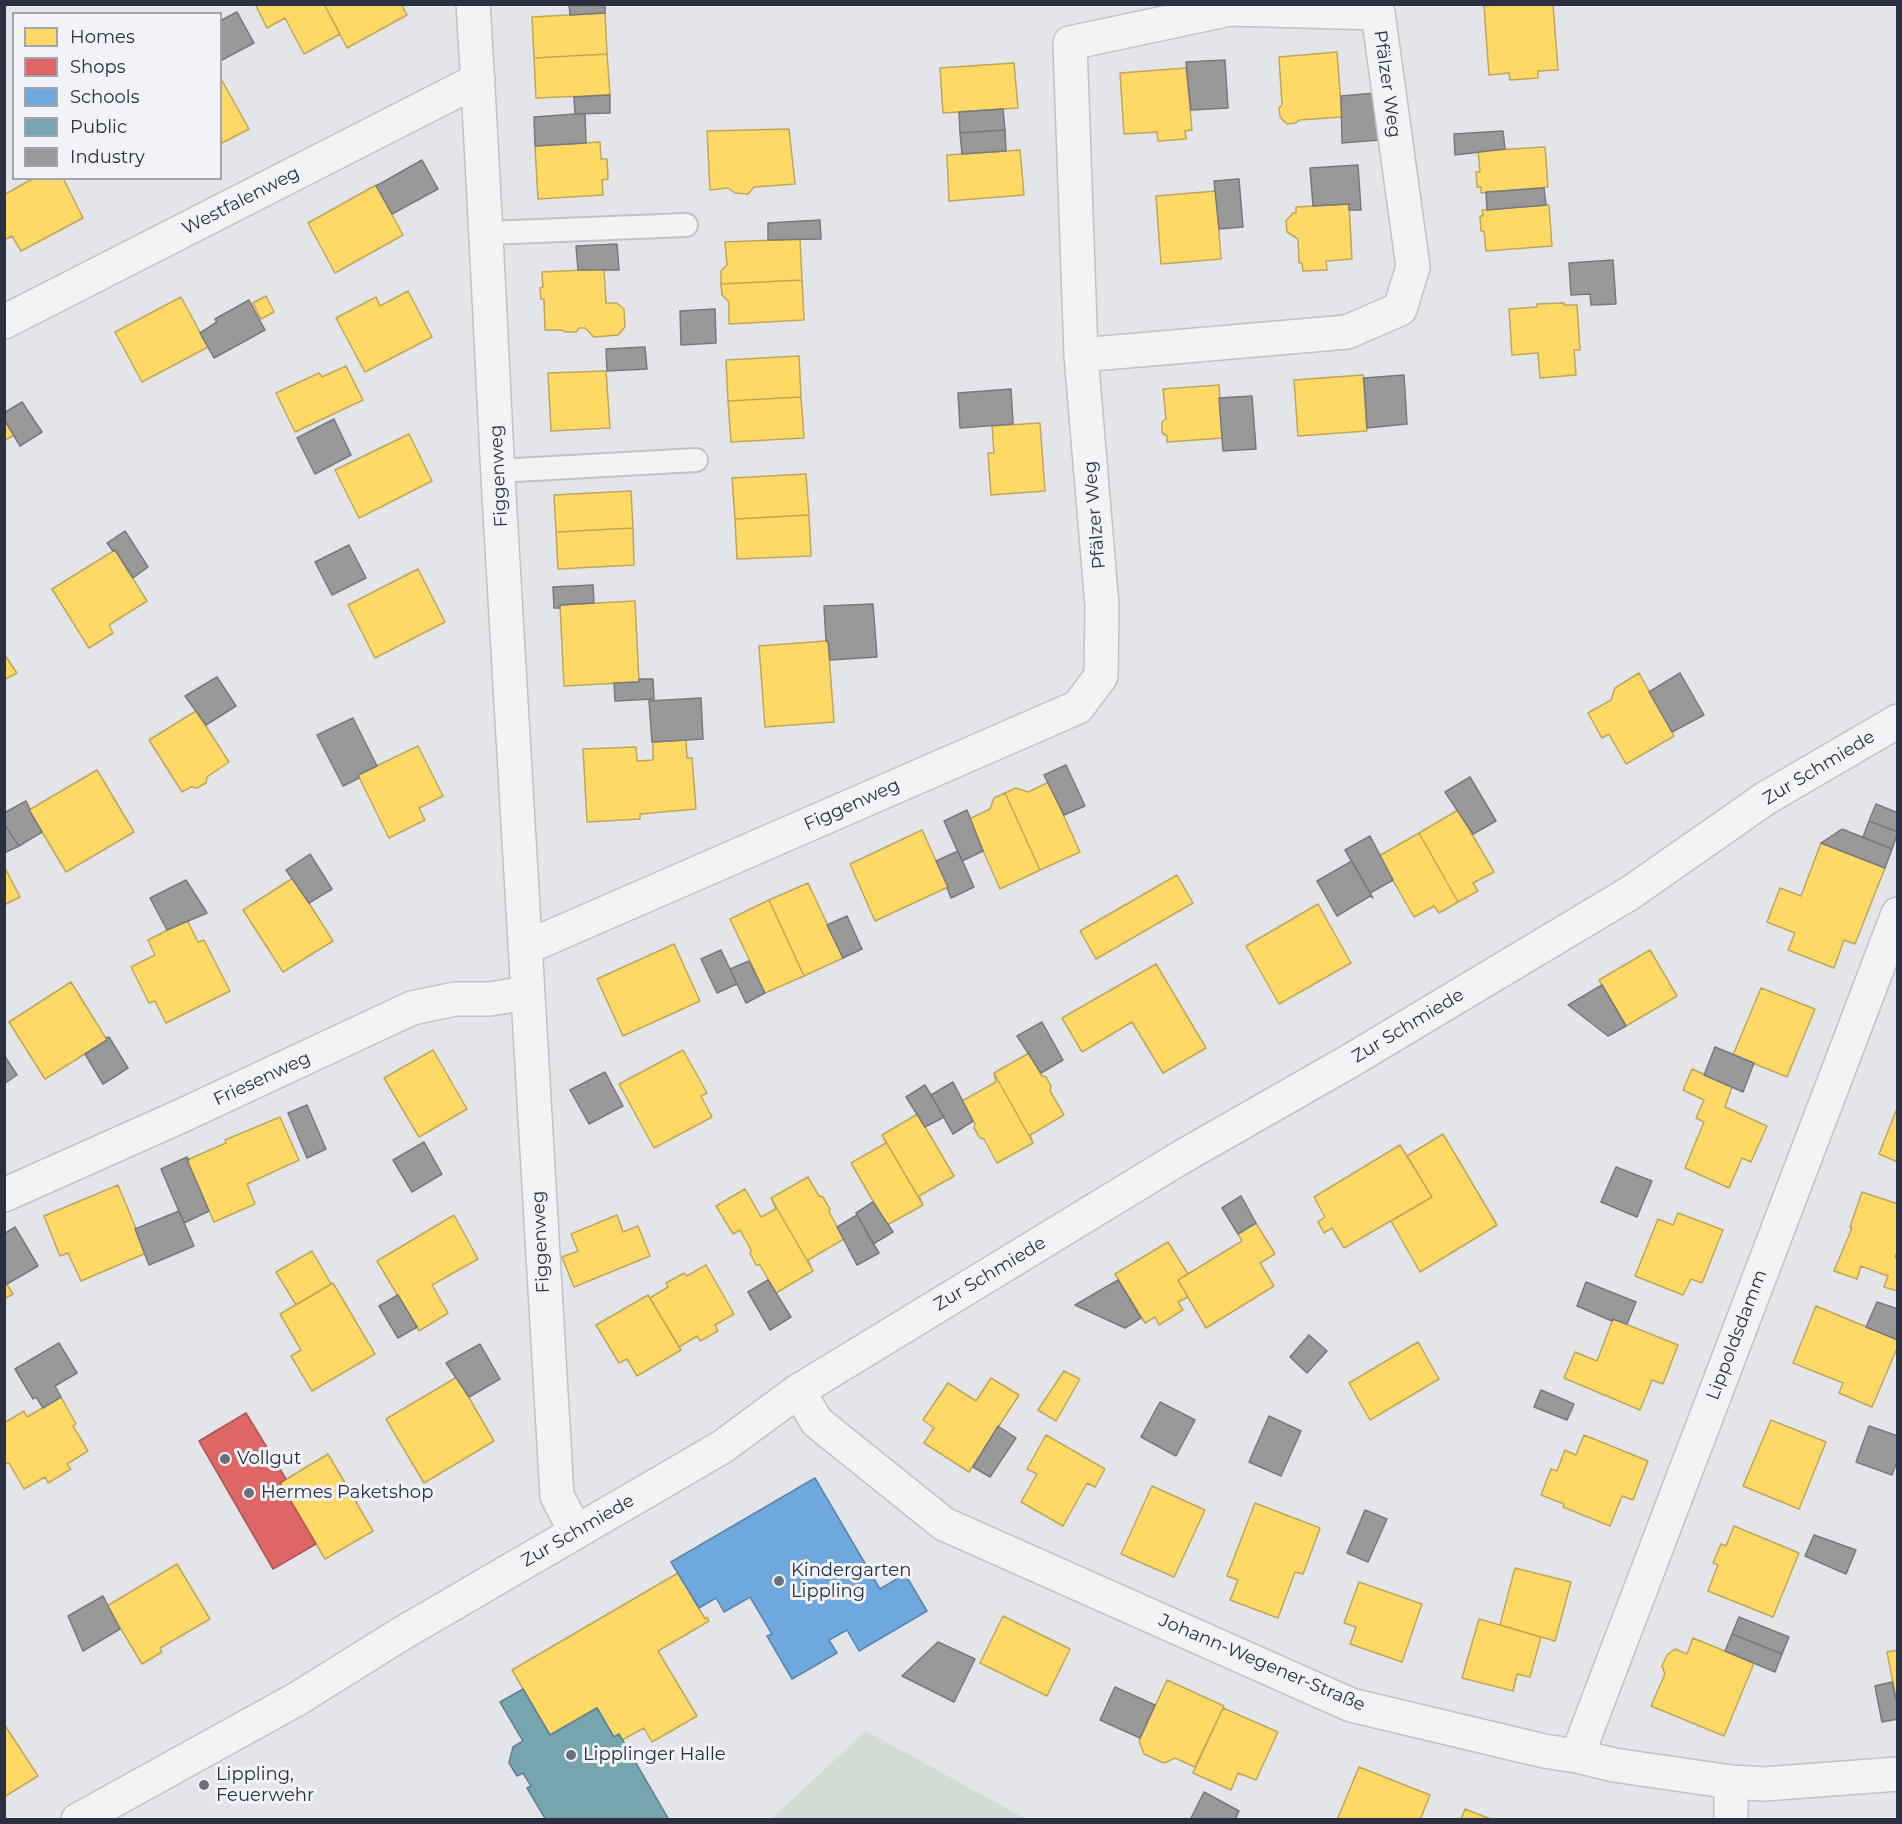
<!DOCTYPE html>
<meta charset="utf-8">
<style>
body{margin:0}
#map{position:relative;width:1902px;height:1824px;overflow:hidden;background:#e3e5e8;font-family:Montserrat,sans-serif}
canvas{display:block}
.frame{position:absolute;inset:0;border:6px solid #2a2f42;pointer-events:none}
.legend{position:absolute;left:12px;top:12px;width:210px;height:168px;box-sizing:border-box;background:#f1f3f7;border:2px solid #a1a5af;margin:0;padding:8px 10px;list-style:none;font-size:18px;color:#2a2f42}
.legend li{display:flex;align-items:center;gap:12px;height:30px}
.legend b{width:30px;border:2px solid #a1a5af}
</style>
<div id="map">
<canvas width="1902" height="1824"></canvas>
<div class="frame"></div>
<ul class="legend">
<li><b style="height:16px;background:#ffd966"></b>Homes</li>
<li><b style="height:16px;background:#e06666"></b>Shops</li>
<li><b style="height:16px;background:#6fa8dc"></b>Schools</li>
<li><b style="height:16px;background:#76a5af"></b>Public</li>
<li><b style="height:16px;background:#999"></b>Industry</li>
</ul>
</div>
<script>
const c = document.querySelector('canvas').getContext('2d');
c.lineJoin = 'round';
function fill(path, color) { c.fillStyle = color; c.fill(path, 'evenodd'); }
function stroke(path, color, width, dash) { c.strokeStyle = color; c.lineWidth = width; c.lineCap = dash ? 'butt' : 'round'; c.setLineDash(dash || []); c.stroke(path); }
function drawText(font, color, halo, rows, align = 'center') {
  c.font = font + ' Montserrat,sans-serif'; c.lineWidth = 6; c.setLineDash([]); c.textBaseline = 'middle'; c.strokeStyle = halo; c.fillStyle = color; for (const [text, x, y, turn = 0] of rows) {
    c.save(); c.translate(x, y); c.rotate((+turn || 0) * Math.PI / 180); c.textAlign = isNaN(turn) ? turn : align; if (halo) c.strokeText(text, 0, 0); c.fillText(text, 0, 0); c.restore();
  }
}
const green = new Path2D(`
 M866,1731l160,88h-255z`);
const homes = new Path2D(`
 M255,4h69l16,30 -36,20 -19,-36 -18,10z
 M324,4h77l6,11 -60,33z
 M1504,4h49l5,66 -20,1v7l-28,2 -1,-7 -20,2 -5,-69z
 M605,13l2,41 -73,4 -2,-41z
 M1337,52l5,65 -43,3 -3,3 -9,1 -7,-7 -1,-9 3,-3 -3,-48z
 M607,54l3,41 -74,3 -2,-40z
 M1014,63l4,45 -75,5 -3,-45z
 M1186,68l6,62 -7,1 1,8 -28,2 -1,-9 -33,2 -4,-61z
 M220,77l29,52 -29,15z
 M789,129l6,55 -41,3 -6,7 -13,-1 -7,-5 -18,2 -3,-59z
 M600,142l1,17h6l1,20 -6,1 1,15 -65,4 -3,-53z
 M1545,147l3,40 -67,6v-6h-4l-1,-15h4l-2,-21z
 M1020,150l4,45 -75,6 -2,-46z
 M34,178h29l20,40 -62,33 -9,-15 -8,4v-45z
 M376,185l27,50 -68,38 -27,-50z
 M1216,191l5,68 -60,5 -5,-68z
 M1349,204l3,55 -26,2 1,9 -24,1 -1,-8h-3l-1,-24 -11,-7 -1,-11 7,-8h3v-6z
 M1549,205l3,41 -66,5 -2,-20h-3l-1,-15h3l-1,-6z
 M800,239l2,41 -81,4v-13l6,-6 -2,-23z
 M604,269l2,34h11l7,6 1,18 -7,8 -24,2 -9,-9h-6l-3,4h-11l-3,-2h-17l-1,-31h-3l-1,-11 3,-1 -1,-15z
 M802,280l2,40 -75,4v-22l-7,-7 -1,-11z
 M408,291l24,46 -67,35 -29,-54 40,-21 4,9z
 M266,296l8,16 -13,7 -8,-16z
 M181,297l27,50 -66,35 -27,-50z
 M1564,303v2h13l3,45h-6l2,25 -36,3 -2,-25 -26,2 -3,-46 28,-2v-3z
 M799,356l2,41 -73,4 -2,-41z
 M346,366l17,34 -68,32 -19,-39 43,-20 3,4z
 M606,371l4,57 -59,3 -3,-58z
 M1363,375l4,56 -69,5 -4,-56z
 M1219,385l4,53 -56,4v-6l-5,-3v-11l4,-3 -3,-30z
 M801,397l3,41 -73,4 -3,-41z
 M4,419l10,16 -10,6z
 M1040,423l5,68 -54,4 -3,-42h6l-2,-27z
 M409,434l23,47 -73,37 -24,-48z
 M806,474l3,41 -74,4 -3,-41z
 M631,491l2,37 -77,4 -2,-37z
 M809,515l2,41 -74,3 -2,-40z
 M633,528l1,37 -76,4 -2,-37z
 M115,550l32,51 -38,24 4,8 -24,15 -37,-59z
 M418,569l27,53 -70,36 -27,-53z
 M635,601l4,81 -75,4 -4,-81z
 M826,641h2l6,81 -69,5 -6,-81z
 M4,654l13,19 -13,7z
 M1639,673l35,63 -48,28 -17,-30 -7,4 -14,-25 23,-13 4,-12z
 M196,711l33,51 -22,15 -1,6 -9,5 -6,-1 -9,5 -33,-52z
 M686,740l1,18h5l4,51 -56,5v5l-53,3 -4,-73 53,-2 1,14 16,-1v-18z
 M418,746l25,50 -24,12 6,12 -36,18 -31,-63z
 M97,770l37,62 -68,40 -37,-62z
 M1047,783h2l31,69 -40,18 -35,-77 11,-5 12,4z
 M1005,793l35,77 -40,19 -31,-70 21,-10 4,-11z
 M1458,810l36,62 -21,11 5,8 -20,11 -39,-69z
 M922,830l26,57 -73,34 -25,-57z
 M1419,833l39,69 -19,11 -5,-7 -20,11 -35,-61z
 M1821,843l64,25 -30,76 -11,-4 -10,28 -46,-18 7,-17 -28,-11 13,-34 21,8z
 M4,866l16,31 -16,8z
 M1177,875l16,28 -97,56 -16,-28z
 M293,878l40,63 -50,31 -40,-62z
 M808,883l35,75 -39,18 -35,-76z
 M769,900l35,76 -39,17 -35,-74z
 M1318,904l33,59 -72,41 -33,-58z
 M187,920l11,22 6,-2 26,51 -64,32 -11,-22 -6,2 -18,-36 24,-12 -7,-15z
 M674,944l26,57 -77,35 -26,-57z
 M1650,950l27,46 -51,30 -27,-46z
 M1156,964l50,84 -43,25 -31,-51 -50,30 -20,-34z
 M71,982l36,58 -62,39 -36,-57z
 M1761,988l54,21 -28,68 -54,-22z
 M433,1050l34,59 -48,28 -35,-59z
 M683,1050l24,43 -6,3 11,21 -58,31 -35,-64z
 M1029,1053l12,22 5,2 5,9 -1,5 14,24 -34,20 3,8 -39,-70z
 M1692,1069l40,18 -7,20 42,19 -16,36 -9,-4 -13,30 -44,-20 19,-46 -8,-4 8,-18 -21,-10z
 M994,1073l39,70 -36,20 -13,-24 -4,-1 -6,-10 1,-4 -13,-23 34,-19z
 M1898,1106v56l-19,-8z
 M916,1115h2l36,61 -35,20 4,9 -41,-70z
 M280,1117l19,43 -52,24 8,20 -41,18 -27,-62 39,-17 -1,-3z
 M1443,1134l54,91 -77,47 -29,-51 41,-24 -25,-41z
 M882,1135l41,70 -36,20 -36,-62 35,-20z
 M1400,1145l32,52 -88,51 -12,-20 -8,5 -6,-11 7,-5 -11,-20z
 M808,1177l11,19 4,1 7,12 -1,3 15,27 -36,21 5,11 -42,-73z
 M118,1185l28,68 -65,28 -13,-28 -8,3 -16,-40z
 M745,1189l16,28 15,-8 -5,-11 42,73 -37,22 -16,-28h-4l-6,-12 1,-3 -11,-20 -7,4 -17,-28z
 M1862,1192l36,12v46l-3,7 3,1v33l-14,-4 4,-11 -27,-10 -4,13 -23,-8 18,-43 -2,-1z
 M1678,1213l45,17 -21,53 -11,-4 -8,16 -48,-19 23,-57 15,6z
 M454,1215l24,44 -46,26 16,28 -29,18 -42,-70z
 M617,1215l6,17 15,-6 12,30 -76,31 -12,-30 16,-6 -7,-17z
 M1256,1223l19,31 -15,9 14,23 -68,42 -28,-48 64,-39 -4,-7z
 M1168,1242l20,32 -10,6 10,17 -10,5 5,8 -24,15 -4,-8 -10,6 -30,-49z
 M312,1251l19,33 -35,21 -20,-33z
 M706,1265l28,49 -19,11 3,6 -18,10 -3,-5 -18,11 -29,-49 18,-11 -2,-4 18,-10 3,3z
 M4,1280l9,14 -9,5z
 M333,1283l42,71 -63,37 -21,-35 10,-6 -21,-36z
 M648,1295l33,55 -44,26 -10,-17 -8,4 -23,-38z
 M1816,1306l82,34v6l-26,61 -33,-14 4,-10 -50,-20z
 M1613,1319l65,26 -15,39 -11,-4 -12,30 -76,-32 11,-26 22,9z
 M1418,1342l21,37 -69,41 -21,-37z
 M1064,1371l16,8 -24,42 -18,-11z
 M457,1377l37,64 -70,42 -38,-64z
 M991,1378l28,17 -50,77 -45,-29 10,-15 -11,-8 25,-37 28,18z
 M61,1397l15,27 -3,2 15,25 -21,13 4,5 -23,14 -3,-6 -21,12 -15,-26 -5,1v-41l20,-12 3,6z
 M1771,1420l55,22 -27,67 -56,-23z
 M1046,1435l59,34 -10,18 -8,-4 -24,43 -42,-24 16,-28 -10,-5z
 M1584,1435l64,26 -15,39 -11,-4 -12,30 -47,-19 1,-3 -23,-9 10,-26 6,2 8,-21 11,5z
 M328,1454l45,77 -48,28 -45,-76z
 M1152,1486l53,24 -31,67 -53,-23z
 M1255,1503l65,25 -17,46 -8,-2 -17,46 -48,-18 8,-20 -11,-4z
 M1734,1526l65,27 -26,64 -65,-26 10,-26 -5,-2 8,-19 5,2z
 M177,1564l33,55 -50,29 2,4 -20,12 -35,-58z
 M1515,1568l56,14 -16,59 -55,-16z
 M678,1573l27,46 2,-2 2,4 -51,30 39,65 -45,26 -8,-14 -22,12 -3,-6 -5,3 -17,-29 -47,27 -38,-65z
 M1359,1582l63,22 -20,58 -52,-18 6,-17 -12,-4z
 M1003,1616l67,33 -23,47 -67,-33z
 M1479,1619l62,18 -11,40 -13,-3 -4,17 -51,-13z
 M1693,1638l61,25 -30,73 -73,-30 14,-32 -3,-8 5,-11 8,-6 12,5z
 M1898,1650v58l-11,-56z
 M1167,1680l57,26 -29,61 -20,-9 -11,5 -20,-9 -5,-13z
 M1223,1708l55,24 -22,48 -18,-7 -7,17 -38,-17z
 M4,1724l34,52 -34,21z
 M1359,1767l71,28 -10,25h-83z
 M1465,1809l28,11h-32z`);
const shops = new Path2D(`
 M246,1413l40,66 -6,4 36,61 -43,25 -74,-128z`);
const schools = new Path2D(`
 M815,1478l65,111 25,-15 22,37 -68,40 -12,-21 -18,10 8,13 -45,26 -25,-43 5,-2 -22,-37 -26,15 -8,-14 -17,10 -28,-46z`);
const public = new Path2D(`
 M523,1689l27,46 47,-27 17,29 5,-3 50,86h-123l-19,-32 4,-2 -8,-13 -6,3 -8,-13 4,-16 10,-6 -23,-39z`);
const industry = new Path2D(`
 M569,4h36v9l-35,2z
 M237,12l17,31 -34,18v-40z
 M1225,60l3,48 -37,2 -5,-48z
 M1376,93l4,47 -38,3 -1,-47z
 M610,95v18l-35,1 -1,-17z
 M1003,109l2,21 -45,3 -1,-21z
 M575,114h10l1,29 -51,3 -1,-29z
 M1005,130l1,21 -44,3 -2,-21z
 M1503,131l2,18 -50,6 -1,-21z
 M422,160l16,29 -46,25 -16,-28z
 M1358,165l3,45h-12v-6l-36,2 -3,-38z
 M1239,179l4,48 -24,2 -5,-48z
 M1544,188l2,17 -59,5 -1,-18z
 M820,220l1,19 -53,1v-17z
 M617,244l2,26h-41l-2,-24z
 M1613,260l3,44 -25,1 -1,-11 -19,1 -2,-32z
 M249,300l16,30 -51,28 -14,-25 17,-11 -2,-3z
 M715,309l1,34 -35,2 -1,-34z
 M645,347l2,22 -40,2 -1,-22z
 M1404,375l3,49 -40,4 -3,-50z
 M1011,389l2,35 -53,4 -2,-35z
 M1252,396l4,53 -33,2 -4,-53z
 M22,402l20,30 -22,14 -16,-27v-6z
 M334,419l17,36 -36,19 -18,-36z
 M125,531l23,36 -15,11 -18,-28 -2,1 -6,-8z
 M349,545l17,33 -34,17 -17,-33z
 M593,585l1,18 -34,2v3h-6l-1,-21z
 M873,604l4,53 -47,3 -2,-19h-2l-2,-35z
 M1680,673l24,42 -32,17 -23,-40z
 M217,677l19,29 -30,19 -21,-29z
 M639,679h14l1,20 -39,2 -1,-18 25,-1z
 M701,698l2,41 -51,3 -3,-41z
 M353,718l24,48 -19,9 1,3 -16,8 -26,-51z
 M1066,765l19,41 -21,9 -20,-40z
 M1470,777l26,44 -23,13 -28,-42z
 M26,801l4,8 -1,1 13,22 -23,14 -15,-22v-11z
 M1876,804l22,9v19l-29,-11z
 M967,810l16,41 -21,10 -18,-40z
 M1869,821l29,11 -6,17 -29,-12z
 M4,824l15,22 -15,7z
 M1842,829l50,20 -7,19 -64,-25z
 M1370,836l23,44 -23,13 -25,-43z
 M958,851l16,36 -23,11 -4,-10 1,-1 -12,-26z
 M310,854l22,35 -23,14 -23,-33z
 M1352,861l21,37 -3,-2 -33,20 -20,-35z
 M186,880l21,33 -40,17 -17,-32z
 M847,916l15,33 -19,9 -16,-33z
 M721,950l16,34 -20,9 -16,-34z
 M749,961l16,32 -19,10 -16,-34z
 M1602,985l24,41 -18,10 -40,-31z
 M1042,1022l21,38 -22,13 -24,-37z
 M109,1037l19,31 -25,16 -18,-30 22,-14 -1,-2z
 M1715,1047l39,16 -11,29 -39,-17z
 M4,1055l13,20 -13,9z
 M605,1072l18,34 -34,18 -19,-34z
 M953,1082l20,39 -20,13 -22,-39z
 M925,1085l19,32 -19,10 -19,-30z
 M307,1105l19,44 -19,9 -19,-45z
 M424,1142l18,32 -30,18 -19,-32z
 M187,1157l2,3h-2l22,51 -25,12 -23,-54z
 M1616,1167l36,14 -15,36 -36,-15z
 M1241,1196l15,27 -18,11 -16,-26z
 M873,1202l20,30 -20,12 -17,-31z
 M179,1211l15,35 -45,19 -14,-36z
 M857,1215l22,38 -22,12 -20,-38z
 M15,1227l23,39 -31,18 -3,-4v-46z
 M768,1280l23,37 -21,13 -22,-38z
 M1118,1280l23,38 -16,10 -50,-23z
 M1586,1282l50,20 -9,22 -14,-5 -1,2 -35,-15z
 M398,1295l19,32 -19,11 -19,-32z
 M1877,1302l21,7v31l-32,-13z
 M1309,1335l18,16 -20,22 -17,-16z
 M59,1343l18,30 -22,13 6,11 -18,11 -7,-11 -3,2 -18,-30z
 M480,1344l20,35 -31,18 -23,-34z
 M1541,1390l33,14 -7,16 -33,-13z
 M1160,1402l35,18 -19,36 -35,-19z
 M1269,1416l32,15 -20,45 -32,-14z
 M998,1426l18,12 -26,39 -17,-10z
 M1869,1426l29,10v23l-6,16 -36,-13z
 M1365,1510l22,9 -19,43 -21,-9z
 M1814,1535l42,15 -10,24 -41,-18z
 M103,1596l17,33 -37,22 -15,-35z
 M1739,1617l50,20 -7,17 -50,-20z
 M1732,1634l50,20 -7,18 -50,-21z
 M938,1642l37,17 -21,43 -52,-26z
 M1892,1682l6,26v11l-16,3 -7,-36z
 M1115,1687l40,18 -15,33 -40,-18z
 M1204,1792l35,19 -4,9h-45z`);
const service = new Path2D(`
 M487,233l199,-8
 M498,471l198,-11`);
const minor = new Path2D(`
 M473,4c10,158 17,315 25,473 19,339 38,679 59,1019l19,36
 M4,322l474,-242
 M525,948l553,-241 23,-31 1,-70 -21,-251 -11,-312 160,-34 148,4 35,254 -13,42 -53,23 -266,23
 M4,1195l177,-79 231,-108 43,-9h35l36,-6
 M798,1391l19,31 127,102 407,181 193,46 33,5 37,9 117,17 33,2 134,-10
 M1577,1756l321,-842
 M1731,1820v-38`);
const tertiary = new Path2D(`
 M78,1820l219,-121 104,-65 321,-187 76,-56 382,-233 168,-96 282,-169 136,-95 132,-77`);
const markers = [
 [225,1459,6,"#6b6f7c"],
 [249,1493,6,"#6b6f7c"],
 [779,1581,6,"#6b6f7c"],
 [571,1755,6,"#6b6f7c"],
 [204,1785,6,"#6b6f7c"]
];
const streetNames = [
 ["Pfälzer Weg",1387,84,82],
 ["Westfalenweg",241,201,-27],
 ["Figgenweg",499,476,-93],
 ["Pfälzer Weg",1095,515,-95],
 ["Zur Schmiede",1819,768,-31],
 ["Figgenweg",852,805,-24],
 ["Zur Schmiede",1408,1026,-31],
 ["Friesenweg",262,1079,-25],
 ["Figgenweg",541,1242,-93],
 ["Zur Schmiede",990,1274,-31],
 ["Lippoldsdamm",1737,1335,-69],
 ["Zur Schmiede",578,1531,-30],
 ["Johann-Wegener-Straße",1262,1663,23]
];
const poiNames = [
 ["Vollgut",237,1459],
 ["Hermes Paketshop",261,1493],
 ["Kindergarten",791,1571],
 ["Lippling",791,1592],
 ["Lipplinger Halle",583,1755],
 ["Lippling,",216,1775],
 ["Feuerwehr",216,1796]
];
fill(green, '#d2dcd3');
fill(homes, '#ffd966');
stroke(homes, '#bfa65b', 1.5);
fill(shops, '#e06666');
stroke(shops, '#a9565b', 1.5);
fill(schools, '#6fa8dc');
stroke(schools, '#5a84ae', 1.5);
fill(public, '#76a5af');
stroke(public, '#5f828e', 1.5);
fill(industry, '#999');
stroke(industry, '#78797f', 1.5);
stroke(service, '#c0c2c6', 26);
stroke(minor, '#c0c2c6', 36);
stroke(tertiary, '#c0c2c6', 36);
stroke(service, '#f2f3f5', 22);
stroke(minor, '#f2f3f5', 33);
stroke(tertiary, '#f2f3f5', 33);
for (const [x, y, r, color] of markers) { const dot = new Path2D(); dot.arc(x, y, r, 0, 2 * Math.PI); c.fillStyle = color; c.fill(dot); stroke(dot, '#f1f3f7', 2); }
drawText('18px', '#2a2f42', '#f1f3f7', streetNames);
drawText('18px', '#2a2f42', '#f1f3f7', poiNames, 'left');
</script>
